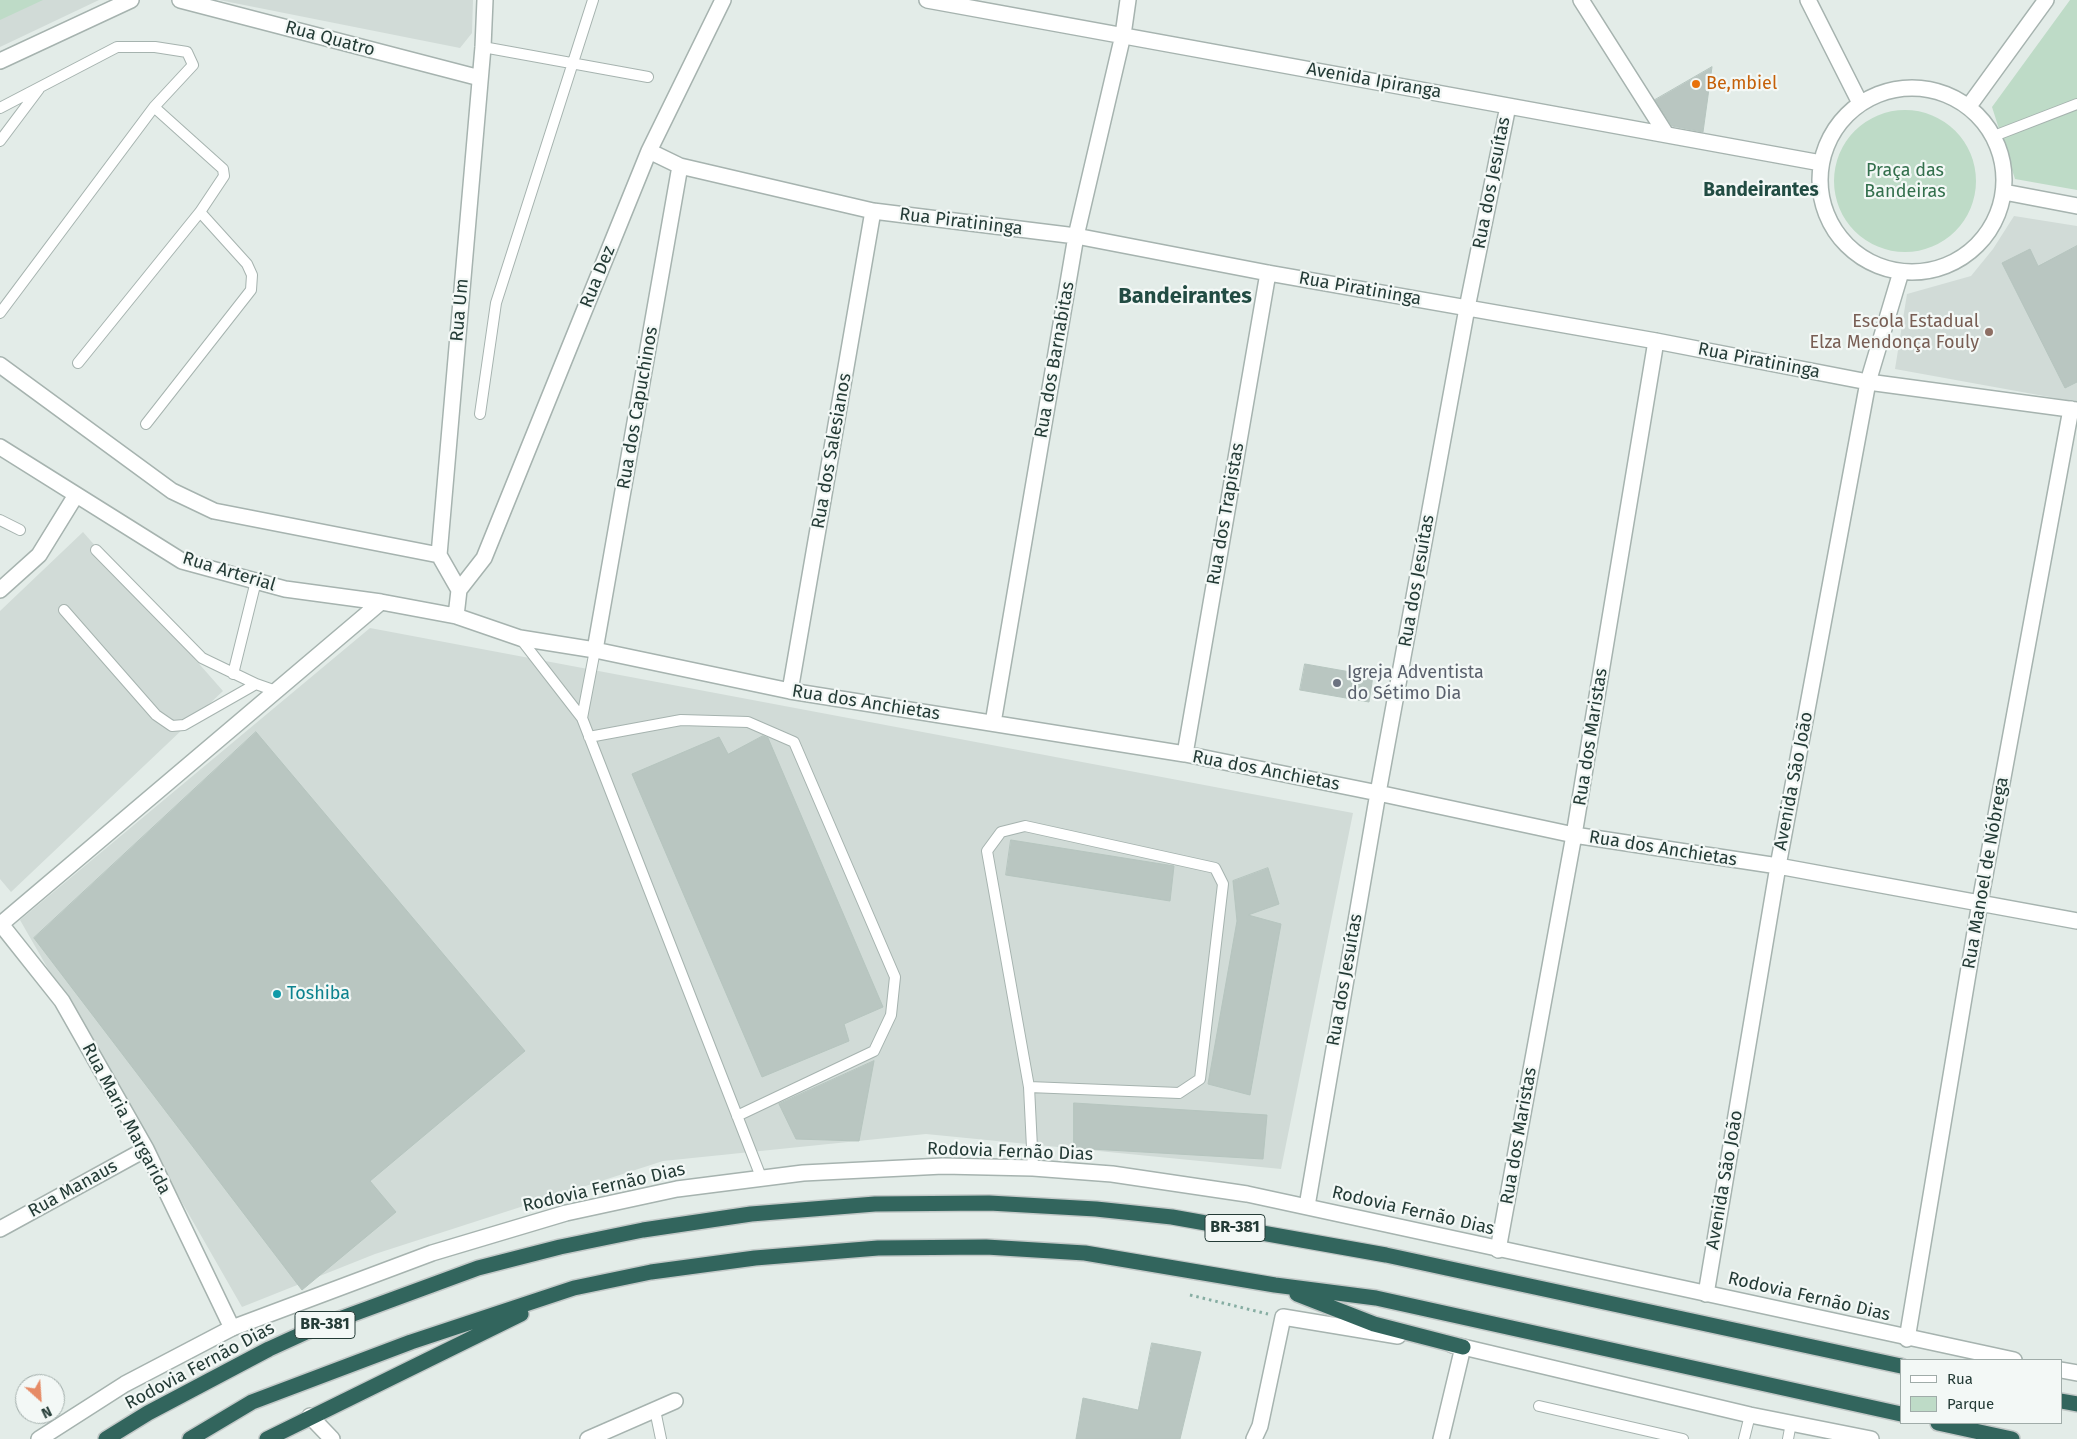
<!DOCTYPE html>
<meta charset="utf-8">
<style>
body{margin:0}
#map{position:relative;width:2077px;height:1439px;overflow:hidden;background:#e3ece8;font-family:"Fira Sans",sans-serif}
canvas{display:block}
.legend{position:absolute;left:1900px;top:1359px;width:162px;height:65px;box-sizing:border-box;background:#f3f8f6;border:1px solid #a0aca9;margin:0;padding:6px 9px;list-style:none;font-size:15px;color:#243b36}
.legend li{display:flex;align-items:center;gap:10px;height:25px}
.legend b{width:25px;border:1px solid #a0aca9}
.north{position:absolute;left:15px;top:1374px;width:50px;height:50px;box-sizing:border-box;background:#f3f8f6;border:1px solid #a0aca9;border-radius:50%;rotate:154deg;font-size:14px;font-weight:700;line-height:20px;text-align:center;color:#243b36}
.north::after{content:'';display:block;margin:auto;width:18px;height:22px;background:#e68b66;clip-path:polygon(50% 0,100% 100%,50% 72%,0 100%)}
</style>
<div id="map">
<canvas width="2077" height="1439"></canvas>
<ul class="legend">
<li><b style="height:6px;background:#fff"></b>Rua</li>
<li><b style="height:14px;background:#bedbc7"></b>Parque</li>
</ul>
<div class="north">N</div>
</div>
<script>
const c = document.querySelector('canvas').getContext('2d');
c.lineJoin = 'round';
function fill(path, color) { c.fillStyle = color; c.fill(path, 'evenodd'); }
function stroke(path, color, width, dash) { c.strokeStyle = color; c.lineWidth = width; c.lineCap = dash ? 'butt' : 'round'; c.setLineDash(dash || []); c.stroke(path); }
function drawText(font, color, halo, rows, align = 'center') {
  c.font = font + ' "Fira Sans",sans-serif'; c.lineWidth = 4.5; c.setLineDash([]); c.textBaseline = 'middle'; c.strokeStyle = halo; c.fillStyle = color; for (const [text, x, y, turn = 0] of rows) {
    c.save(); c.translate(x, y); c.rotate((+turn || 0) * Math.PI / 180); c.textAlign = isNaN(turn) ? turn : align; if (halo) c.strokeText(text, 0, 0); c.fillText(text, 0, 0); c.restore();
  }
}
const built = new Path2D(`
 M0,0h99l-99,47z
 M219,0h254l-1,33 -12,15z
 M2014,216l63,10v176l-182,-33 12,-75 64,-18 22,-27z
 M83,532l140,159 -212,201 -11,-13v-268z
 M370,628l983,185 -72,356 -355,-35 -263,27 -288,93 -133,53 -222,-387z`);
const green = new Path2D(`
 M0,0h43l-43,20z
 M2070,0h7v190l-62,-11 -23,-72z
 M1834 181a71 71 0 1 1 142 0a71 71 0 1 1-142 0Z`);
const building = new Path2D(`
 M1712,67l-9,65 -31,-6 -17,-26z
 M2077,246v136l-12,6 -63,-125 28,-14 8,17z
 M1305,664l68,12 -4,26 -69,-12z
 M256,732l269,319 -155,130 26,31 -94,78 -268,-352z
 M763,736l5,2 115,269 -39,17 5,17 -87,36 -130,-303 87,-37 9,17z
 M1011,840l163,26 -4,35 -164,-26z
 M1268,868l11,36 -31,11 33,9 -31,171 -42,-11 29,-163 -4,-40z
 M874,1061l-15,80 -63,-2 -17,-35z
 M1074,1103l193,12 -4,44 -189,-11z
 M1152,1343l49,9 -21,87h-104l7,-41 55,12z`);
const path = new Path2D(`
 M1190,1295l78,19`);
const service = new Path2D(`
 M483,47l165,30
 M0,108l117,-61h38l32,5 6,13 -39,42 -154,206
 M1994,136l83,-32
 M0,141l39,-52
 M78,363l122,-151 24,-36 -1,-7 -69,-62
 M480,414l16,-111 97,-303
 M146,424l105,-134 1,-15 -5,-11 -47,-52
 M0,520l20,10
 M96,550l106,108 54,26
 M64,610l92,105 16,11 12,-1 72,-41 20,7
 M520,638l62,80 179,459
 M233,674l23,-93
 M582,718l13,-68
 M589,737l92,-17 67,2 46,20 101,235 -4,38 -17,36 -137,65
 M1029,1087l150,6 21,-14 23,-195 -8,-16 -190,-42 -24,6 -14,19 42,236 4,81
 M1539,1406l144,33
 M655,1410l6,29
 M1744,1439l6,-24
 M1788,1439l3,-16`);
const minor = new Path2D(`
 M180,0l300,78
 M927,0l894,163
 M1581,0l85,134
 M1808,0l52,103
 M0,61l131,-61
 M1820 180a92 92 0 1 1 184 0a92 92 0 1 1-184 0Z
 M1969,106l77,-106
 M649,151l31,15 193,45 203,25 192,37 388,68 212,41 209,28
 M2004,192l73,14
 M0,365l172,126 42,20 225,44
 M0,447l182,114 103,28 96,13 75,14 64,22 75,12 195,41 395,63 193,39 196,42 204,31 299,55
 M0,590l39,-35 37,-60
 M459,590l25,-32 165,-407 74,-151
 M456,616l3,-26 -20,-35 44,-508 2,-47
 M595,650l85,-484
 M790,691l83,-480
 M993,723l83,-487 47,-201 5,-35
 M1185,754l83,-481
 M0,923l62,78 84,148 86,179
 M1,924l380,-322
 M1307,1206l71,-413 89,-485 41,-202
 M0,1229l146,-80
 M1498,1250l76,-415 82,-494
 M1706,1294l72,-428 90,-484 33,-110
 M1907,1339l73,-437 91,-493
 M310,1416l22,23
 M588,1439l87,-38
 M1254,1439l6,-13 23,-109 115,19
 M1441,1439l22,-92 -11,-2`);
const tertiary = new Path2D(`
 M1463,1347l287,68 121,24
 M2061,1370l16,3
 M39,1439l86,-55 107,-56 200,-75 134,-40 111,-24 126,-16 140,-7 90,2 79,6 135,20 767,166`);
const motorway = new Path2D(`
 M1297,1294l77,30 89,23
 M2061,1401l16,3
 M1938,1423l74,16
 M106,1439l42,-26 121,-64 46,-21 163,-60 82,-21 83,-17 108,-16 124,-10 114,-1 107,6 76,8 214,38 515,111
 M190,1439l62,-37 159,-60 163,-54 77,-16 104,-14 123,-10 108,-1 99,6 190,32 101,13 525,116
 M267,1439l254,-125`);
const markers = [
 [1696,84,5,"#e8710a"],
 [1989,332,5,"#8d6e63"],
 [1337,683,5,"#6b7280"],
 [277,994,5,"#0f9aa8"]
];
const shields = [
 [1235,1228,60],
 [325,1325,60]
];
const shieldNames = [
 ["BR-381",1235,1228],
 ["BR-381",325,1325]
];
const streetNames = [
 ["Rua Quatro",330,39,15],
 ["Avenida Ipiranga",1374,81,10],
 ["Rua dos Jesuítas",1492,183,-79],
 ["Rua Piratininga",961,222,7],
 ["Rua Dez",598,277,-68],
 ["Rua Piratininga",1360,289,10],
 ["Rua Um",460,310,-85],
 ["Rua dos Barnabitas",1055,360,-80],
 ["Rua Piratininga",1759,361,11],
 ["Rua dos Capuchinos",638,408,-80],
 ["Rua dos Salesianos",832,451,-80],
 ["Rua dos Trapistas",1226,514,-80],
 ["Rua Arterial",229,572,17],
 ["Rua dos Jesuítas",1417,581,-80],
 ["Rua dos Anchietas",866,703,9],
 ["Rua dos Maristas",1591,737,-81],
 ["Rua dos Anchietas",1266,771,11],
 ["Avenida São João",1794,781,-79],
 ["Rua dos Anchietas",1663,849,9],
 ["Rua Manoel de Nóbrega",1986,873,-80],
 ["Rua dos Jesuítas",1345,980,-80],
 ["Rua Maria Margarida",126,1119,62],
 ["Rua dos Maristas",1519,1136,-80],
 ["Rodovia Fernão Dias",1010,1152,2],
 ["Avenida São João",1725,1180,-80],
 ["Rodovia Fernão Dias",604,1188,-13],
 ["Rua Manaus",73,1189,-29],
 ["Rodovia Fernão Dias",1413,1211,13],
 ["Rodovia Fernão Dias",1809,1297,13],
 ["Rodovia Fernão Dias",200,1366,-28]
];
const foodNames = [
 ["Be,mbiel",1706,84]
];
const parkNames = [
 ["Praça das",1905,171],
 ["Bandeiras",1905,192]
];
const educationNames = [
 ["Escola Estadual",1979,322],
 ["Elza Mendonça Fouly",1979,343]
];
const worshipNames = [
 ["Igreja Adventista",1347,673],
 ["do Sétimo Dia",1347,694]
];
const cultureNames = [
 ["Toshiba",287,994]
];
const neighbourhoodNames = [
 ["Bandeirantes",1761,191]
];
const districtNames = [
 ["Bandeirantes",1185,297]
];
fill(built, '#d1dbd7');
fill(green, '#bedbc7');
fill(building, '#b9c6c1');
stroke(building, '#b6c5bf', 1);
stroke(service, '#a6b3af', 12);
stroke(minor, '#a6b3af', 18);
stroke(tertiary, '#a6b3af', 18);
stroke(motorway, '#c2c8c7', 18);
stroke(path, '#86ada2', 3, [2.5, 4]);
stroke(service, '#fff', 10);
stroke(minor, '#fff', 15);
stroke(tertiary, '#fff', 15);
stroke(motorway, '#32655d', 15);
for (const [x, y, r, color] of markers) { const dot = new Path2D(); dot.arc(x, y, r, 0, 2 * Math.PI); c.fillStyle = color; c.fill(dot); stroke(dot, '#f3f8f6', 2); }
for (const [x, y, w] of shields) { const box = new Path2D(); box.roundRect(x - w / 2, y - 13.5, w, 27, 4); c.fillStyle = '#f3f8f6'; c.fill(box); stroke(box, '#243b36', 1); }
drawText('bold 16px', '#243b36', null, shieldNames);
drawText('18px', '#243b36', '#f3f8f6', streetNames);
drawText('18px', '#c56008', '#f3f8f6', foodNames, 'left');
drawText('18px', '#326f4c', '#f3f8f6', parkNames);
drawText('18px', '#785e54', '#f3f8f6', educationNames, 'right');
drawText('18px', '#5b616d', '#f3f8f6', worshipNames, 'left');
drawText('18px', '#0d838f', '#f3f8f6', cultureNames, 'left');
drawText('bold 19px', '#224c43', '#f3f8f6', neighbourhoodNames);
drawText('bold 22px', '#224c43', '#f3f8f6', districtNames);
</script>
